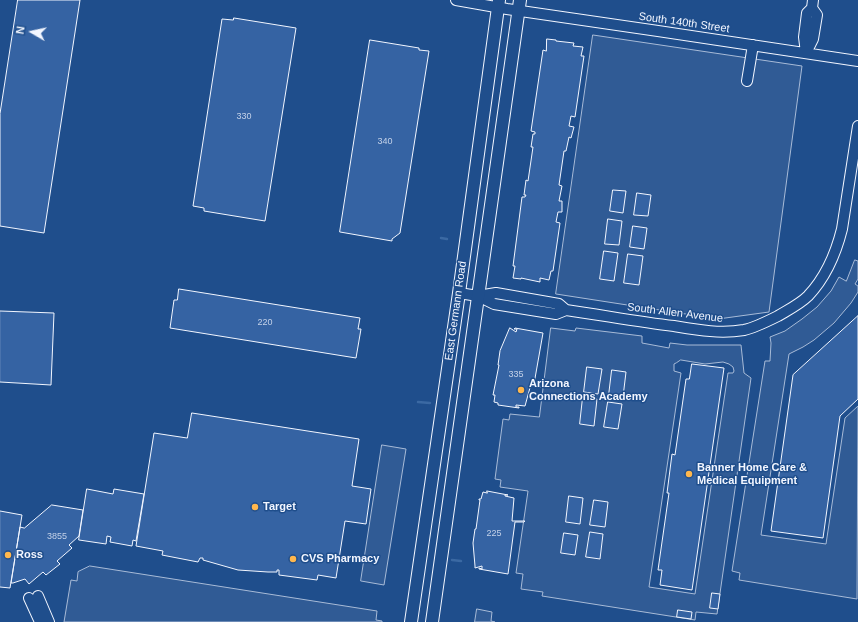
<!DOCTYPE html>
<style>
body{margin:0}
#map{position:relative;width:858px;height:622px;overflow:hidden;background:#1f4e8c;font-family:Helvetica,sans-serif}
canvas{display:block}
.north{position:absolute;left:12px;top:12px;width:40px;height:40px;-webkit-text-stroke:3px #1f4e8c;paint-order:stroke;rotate:279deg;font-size:11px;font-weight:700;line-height:16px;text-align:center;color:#f2f6ff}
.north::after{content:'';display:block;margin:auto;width:14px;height:18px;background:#f2f6ff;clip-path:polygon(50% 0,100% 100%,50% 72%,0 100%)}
</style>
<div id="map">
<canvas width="858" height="622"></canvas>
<div class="north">N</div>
</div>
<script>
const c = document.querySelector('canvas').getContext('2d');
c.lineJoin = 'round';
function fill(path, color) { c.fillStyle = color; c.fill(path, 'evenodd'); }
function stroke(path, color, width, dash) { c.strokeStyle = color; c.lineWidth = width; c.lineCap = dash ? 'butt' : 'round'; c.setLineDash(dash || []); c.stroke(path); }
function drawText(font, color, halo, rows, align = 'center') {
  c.font = font + ' Helvetica,sans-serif'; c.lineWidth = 3; c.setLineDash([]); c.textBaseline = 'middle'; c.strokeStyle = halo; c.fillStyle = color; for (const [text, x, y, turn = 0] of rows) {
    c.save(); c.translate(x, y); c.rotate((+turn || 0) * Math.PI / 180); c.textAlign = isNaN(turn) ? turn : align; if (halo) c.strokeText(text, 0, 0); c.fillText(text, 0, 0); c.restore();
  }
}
const parking = new Path2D(`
 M593,35l209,31 -33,246 -51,7 -162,-25z
 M855,260l3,1v18l-3,5 3,2v6l-7,11 -17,20 -20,17 -11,7 -14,7 -28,181 65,9 19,-126 13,-12 -1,193 -118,-19 1,-7 -8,-2 33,-210h5l1,-18 -1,-6 15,-6 17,-12 15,-12 14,-16 8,-14 7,4z
 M551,328l24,3 1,-3 66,8v7l27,5 1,-5 17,2h54l3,28 7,5 -34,236 -21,-2 -1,8 -153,-24 1,-4 -22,-3 2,-15 -7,-1 12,-82 -28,-4 1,-7 -6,-1 8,-60 6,1 1,-6 29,3zM681,360l24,4 18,-2 6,2 4,3 1,4 -1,2h-5l-33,221 -46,-7 32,-214 -7,-2v-7l2,-1z
 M382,445l24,4 -22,136 -23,-4z
 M90,566l287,45 -1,9 6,1v1h-318l7,-42 6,1 1,-9z
 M477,609l15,3 -1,9 4,1h-20z`);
const stream = new Path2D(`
 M441,238l6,1
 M418,402l12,1
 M452,560l9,1`);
const building = new Path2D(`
 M18,0h62l-36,233 -44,-7v-112z
 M234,18l62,10 -31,193 -61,-10v-3l-11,-2 29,-187 11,1z
 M547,39l9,1v1l18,2 -1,3 10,1 -2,9h3l-9,61 -4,-1 -2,10 5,1 -3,11 -2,-1 -3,14h-2l-5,34 3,1 -3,15h3v11h-4l-2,10 4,1 -7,48h-2l-2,9 -9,-2v4l-19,-4v1l-8,-1 2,-12h-2l9,-69h3l1,-2h-2l2,-15 2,1 5,-34h-2l2,-13h2v-2l-4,-1 12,-81 3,1z
 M370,40l49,8v2l10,1 -29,182 -8,6v2l-52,-9z
 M613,190l13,1 -3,22 -13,-2z
 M637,193l14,2 -3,21 -14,-1z
 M608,219l14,2 -3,24 -14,-1z
 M633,226l14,2 -3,21 -14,-2z
 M604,251l14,2 -4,28 -14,-2z
 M628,254l15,2 -4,29 -15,-2z
 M179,289l181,29 -2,11h3l-5,29 -186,-30 4,-28h3z
 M0,311l54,2 -3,72 -51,-3z
 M858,316v83l-18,17 -17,122 -52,-7 22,-156z
 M510,328l6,4 1,-3h-3l1,-1 28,5 -9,51 9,3v1l-12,-4 -6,22 -9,-1v2h3v1l-21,-3v-2l-4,-1 1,-7h-2l6,-30h-1l2,-14z
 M692,364l32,4 -32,222 -32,-5 2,-15h-4l11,-77h-2l5,-39 3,1 11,-76h3z
 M587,367l15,2 -4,25 -14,-2z
 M612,370l14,2 -3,25 -14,-2z
 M583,397l14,2 -3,27 -14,-2z
 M608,402l14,2 -4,25 -14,-2z
 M192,413l167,26 -7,47 19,3 -5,35 -21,-3 -9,57 -18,-3 -1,5 -38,-5v-5h-2v2h-9l-30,-2 -35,-10v-2h-3l-2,4 -36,-7 1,-4 -27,-5 18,-113 33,5z
 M87,489l26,5 1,-5 30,5 -8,47 -3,-1 -1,6 -22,-4 1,-5 -4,-1 -1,8 -27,-4z
 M487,491l21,4h-3v1l9,2 -2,23h13l-1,1h-9l-7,52 -29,-5v-1l3,1v-3l-7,2v-2l-2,-23 2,-14h1l4,-29h-1v-1h2l2,-7 4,1z
 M569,496l14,2 -3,26 -14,-2z
 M594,500l14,2 -3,25 -15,-2z
 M52,505l31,5 -4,26 -10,9 3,3 -15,13 3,3 -14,11 -3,-3 -14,12 -4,-5 -12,4h-2l9,-56 4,1z
 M0,511l22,4 -12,73 -10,-1z
 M590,532l13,2 -3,25 -14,-2z
 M564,533l14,2 -3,20 -14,-2z
 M712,593l8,1 -2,15 -8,-1z
 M678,610l14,2 -1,7 -14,-2z`);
const minor = new Path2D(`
 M456,0l51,9 151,22 200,30
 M806,53l7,-14 4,-24 -5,-7 1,-8
 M806,53l-2,-16 3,-24 5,-5
 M747,81l6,-36
 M459,293l19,3 16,8 62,10 10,-4c36,5 72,12 108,16 24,4 46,8 70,4 10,-2 24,-9 34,-14 10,-6 22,-12 30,-20 18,-19 28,-43 34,-67l16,-103
 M478,296l18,-3 63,11 7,6
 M38,596l11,26
 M29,598l11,24`);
const major = new Path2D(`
 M411,622l48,-329 40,-293
 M432,622l88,-622`);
const markers = [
 [521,390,4,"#ffb74d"],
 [689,474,4,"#ffb74d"],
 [255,507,4,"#ffb74d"],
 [8,555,4,"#ffb74d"],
 [293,559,4,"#ffb74d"]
];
const numberNames = [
 ["330",244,117],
 ["340",385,142],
 ["220",265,323],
 ["335",516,375],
 ["225",494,534],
 ["3855",57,537]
];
const streetNames = [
 ["South 140th Street",684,23,8],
 ["East Germann Road",456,311,-82],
 ["South Allen Avenue",675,313,7]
];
const poiNames = [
 ["Arizona",529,384],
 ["Connections Academy",529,397],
 ["Banner Home Care &",697,468],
 ["Medical Equipment",697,481],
 ["Target",263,507],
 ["Ross",16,555],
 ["CVS Pharmacy",301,559]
];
fill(parking, '#305b95');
stroke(parking, '#a8bbd7', 1);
stroke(stream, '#3b69a3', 2.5);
fill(building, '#3563a3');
stroke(building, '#f2f6ff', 1);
stroke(minor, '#f2f6ff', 12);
stroke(major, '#f2f6ff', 14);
stroke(minor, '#1f4e8c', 10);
stroke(major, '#1f4e8c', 12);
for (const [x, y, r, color] of markers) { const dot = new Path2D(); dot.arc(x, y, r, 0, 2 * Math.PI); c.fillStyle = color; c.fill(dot); stroke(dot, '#1f4e8c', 1.5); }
drawText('9px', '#c3d1e8', null, numberNames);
drawText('11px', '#f2f6ff', '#1f4e8c', streetNames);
drawText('bold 11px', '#f2f6ff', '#1f4e8c', poiNames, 'left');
</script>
